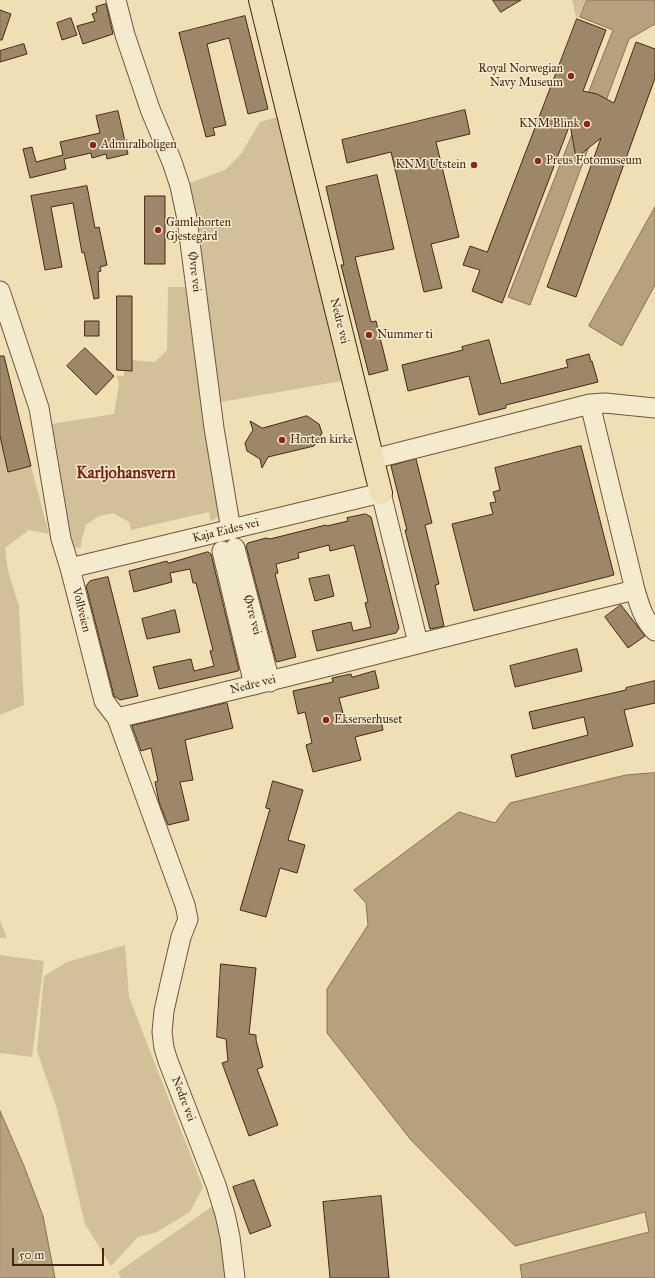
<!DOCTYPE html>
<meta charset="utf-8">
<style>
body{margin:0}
#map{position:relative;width:655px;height:1278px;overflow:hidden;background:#eee0b4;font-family:"IM FELL Great Primer",serif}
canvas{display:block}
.scale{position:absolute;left:12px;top:1248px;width:92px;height:18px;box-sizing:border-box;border:2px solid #482615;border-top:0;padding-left:5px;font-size:12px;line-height:14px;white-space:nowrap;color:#482615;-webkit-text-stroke:3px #f4ebce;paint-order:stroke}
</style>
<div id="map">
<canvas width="655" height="1278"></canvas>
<div class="scale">50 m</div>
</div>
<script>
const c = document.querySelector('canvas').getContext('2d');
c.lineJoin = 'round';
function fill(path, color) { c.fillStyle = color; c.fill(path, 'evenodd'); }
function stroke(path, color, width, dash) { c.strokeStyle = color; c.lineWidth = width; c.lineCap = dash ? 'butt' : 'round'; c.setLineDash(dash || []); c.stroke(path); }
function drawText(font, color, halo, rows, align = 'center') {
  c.font = font + ' "IM FELL Great Primer",serif'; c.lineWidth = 3; c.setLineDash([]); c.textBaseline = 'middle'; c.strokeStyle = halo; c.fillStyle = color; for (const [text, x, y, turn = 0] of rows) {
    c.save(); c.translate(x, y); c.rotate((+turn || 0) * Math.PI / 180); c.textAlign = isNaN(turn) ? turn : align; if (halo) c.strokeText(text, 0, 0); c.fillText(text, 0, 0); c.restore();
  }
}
const green = new Path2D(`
 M572,0h14l-9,19 -1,-3z
 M281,116l61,265 -127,22 -28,-219 38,-14 16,-16 19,-32z
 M168,287h17l39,227 -13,7 -2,-9 -78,18 -2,-8 -16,-9 -14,3 -13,9 -4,14 -1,8 -10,2 -20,-125 63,-10 5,-30 -2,-8h7v-6h8v-10l23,2 12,-12z
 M0,436l8,36 23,-6 18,68 -20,-4 -24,18 3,23 11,35 5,99 -24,10z
 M0,920l7,18h-7z
 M125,945l4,52 74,190 -13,25 -33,20 -19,5 -27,29 -26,-42 -28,-115 -20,-58 7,-75 23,-14z
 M0,955l44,6 -12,96 -32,-4z
 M217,1203l8,75h-104l-3,-6z`);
const water = new Path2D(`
 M587,0h68v24l-26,15 -99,266 -22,-8 105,-267 -33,-13z
 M655,207v78l-33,61 -33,-20z
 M655,773v505h-133l-2,-13 129,-33 -4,-20 -130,34 -104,-106 -84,-107v-44l41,-64 -2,-22 -12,-13 105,-78 36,11 15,-20 116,-28z
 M0,1111l24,55 19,50 12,62h-55z`);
const building = new Path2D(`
 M493,0h28l-20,12z
 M106,4l7,30 -30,10 -6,-18 18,-5 -3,-7 5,-2 -1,-5z
 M0,10l11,4 -9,26h-2z
 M245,16l23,93 -20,5 -19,-76 -22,6 19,81 -13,3 2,7 -9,2 -27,-104z
 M71,18l6,17 -15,5 -5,-17z
 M577,19l29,11 -23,61 14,3 17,9 22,-61 19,7v29l-79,219 -29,-10 54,-149 -25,20 -6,-34 -68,179 -30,-12 8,-21 -17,-5 7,-19 17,6z
 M24,44l3,10 -27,8v-11z
 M465,110l5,24 -34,8 23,95 -28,7 11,44 -18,4 -33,-140 -44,11 -5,-23z
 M118,111l10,43 -21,5 -1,-5 -14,4 -1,-5 -27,6 2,10 -36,9 -7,-29 9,-2 4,15 27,-7 -3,-13 40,-9 -4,-17z
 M377,175l17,74 -39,8 16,65 5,-1 12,49 -19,5 -28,-110h3l-18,-78z
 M87,186l8,42 4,-1 8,38 -7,2 1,4 -3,1 1,26 -5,1 -10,-47 -2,1 -9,-50 -22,4 11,60 -17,3 -14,-74z
 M145,196h20v68h-20z
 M117,296h15v75l-15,-1z
 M85,321h14v15h-14z
 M489,340l12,44 67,-17 -2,-7 23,-6 2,8 1,-1 6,21 -92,23v3l-27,7 -10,-39 -61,15 -6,-26 61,-15 -1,-3z
 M85,348l29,28 -18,19 -29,-29z
 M0,356h4l27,110 -23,6 -8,-36z
 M307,416l12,8 3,9 -8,13 -46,11 -6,11 -2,-9 -13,-8 -2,-8 8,-13 -3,-9 12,7z
 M581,446l33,129 -140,36 -22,-87 41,-10 -3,-11 6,-1 -3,-10 7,-2 -5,-22z
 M416,459l16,64 -7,2 14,59 -4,1 9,41 -14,3 -25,-99h2l-16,-64z
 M366,514l5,3 28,111 -3,5 -79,18 -5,-20 39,-9 2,9 18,-4 -6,-24 3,-1 -14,-57 -24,6 -1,-6 -31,8 1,5 -23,6 2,9 -3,1 21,83 -19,5 -1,-1 -30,-115 2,-3 18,-5 4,1 56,-14 1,1 21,-5 -1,-3z
 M208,552l3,2 28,116 -1,1 -79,18 -6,-22 38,-8 3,12 20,-5 -4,-15 3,-1 -17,-67h-3l-3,-14 -20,4 2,9 -38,10 -5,-21 38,-10 1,2z
 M329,575l5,21 -19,5 -6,-22z
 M108,577l30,119 -18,4 -6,-4 -28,-110 4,-5z
 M621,605l24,31 -17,12 -23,-31z
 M175,610l5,22 -33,7 -5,-20z
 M577,649l5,22 -67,16 -5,-21z
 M375,671l4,17 -40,10 7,27 34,-9 3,14 -28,7 6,23 -48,12 -7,-27 6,-2 -7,-31 -7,2 -5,-23 40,-9 -1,-4 19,-4 1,3z
 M655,681v22l-31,7 9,36 -117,31 -5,-22 77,-20 -4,-18 -51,12 -4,-17 97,-22v-2z
 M227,703l6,25 -48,12 8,40 -13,2 9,38 -21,5 -9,-23 -4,-20 3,-1 -7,-33 -10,3 -9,-25z
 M273,781l30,9 -15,50 17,5 -8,28 -17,-5 -14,49 -26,-7 30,-101 -4,-1z
 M221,964l35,4 -7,66 7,1v5l7,27 -6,2 21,56 -29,11 -27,-73 6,-2 -2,-22 -9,-2z
 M254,1180l17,46 -21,8 -17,-47z
 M381,1196l8,82h-59l-7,-76z`);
const minor = new Path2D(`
 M116,0l9,35 25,74 22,53 8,24 7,33 27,209 17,102
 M0,291l39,117 22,131 9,29 34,133 13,17 68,187 3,14 -7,18 -11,47 -6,27 -2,21 2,16 4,13 48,124 9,29 5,23 5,41
 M590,404l45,186c5,16 8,29 20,41
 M373,459l217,-55 15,-1 50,5
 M235,548l35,134
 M222,551l32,134
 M70,568l311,-75 37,150
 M117,718c173,-41 345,-86 518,-128`);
const major = new Path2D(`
 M260,0l121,493`);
const markers = [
 [571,76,4,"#8f2418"],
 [587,124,4,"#8f2418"],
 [93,145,4,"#8f2418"],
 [538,161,4,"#8f2418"],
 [474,165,4,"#8f2418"],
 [158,230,4,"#8f2418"],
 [369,335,4,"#8f2418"],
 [282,440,4,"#8f2418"],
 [326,720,4,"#8f2418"]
];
const poiNames = [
 ["Royal Norwegian",563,69,"right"],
 ["Navy Museum",563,83,"right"],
 ["KNM Blink",579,124,"right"],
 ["Admiralboligen",101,145],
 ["Preus Fotomuseum",546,161],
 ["KNM Utstein",466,165,"right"],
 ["Gamlehorten",166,223],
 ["Gjestegård",166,237],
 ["Nummer ti",377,335],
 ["Horten kirke",290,440],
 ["Ekserserhuset",334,720]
];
const streetNames = [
 ["Øvre vei",194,272,83],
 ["Nedre vei",339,321,76],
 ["Kaja Eides vei",226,531,-14],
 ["Vollveien",81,610,76],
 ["Øvre vei",252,615,75],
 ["Nedre vei",253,685,-14],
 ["Nedre vei",183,1099,69]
];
const districtNames = [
 ["Karljohansvern",126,474]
];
fill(green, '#d2c099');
fill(water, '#b6a17e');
stroke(water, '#8a7054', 1);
fill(building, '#9e8768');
stroke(building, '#482615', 1);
stroke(minor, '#72543d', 21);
stroke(major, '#482615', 24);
stroke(minor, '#f4ebce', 19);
stroke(major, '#eee0b4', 22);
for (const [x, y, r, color] of markers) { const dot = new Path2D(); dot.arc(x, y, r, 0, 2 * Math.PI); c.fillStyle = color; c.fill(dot); stroke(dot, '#f4ebce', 1.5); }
drawText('12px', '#482615', '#f4ebce', poiNames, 'left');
drawText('12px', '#482615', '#f4ebce', streetNames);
drawText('bold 16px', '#7a1f14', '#f4ebce', districtNames);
</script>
